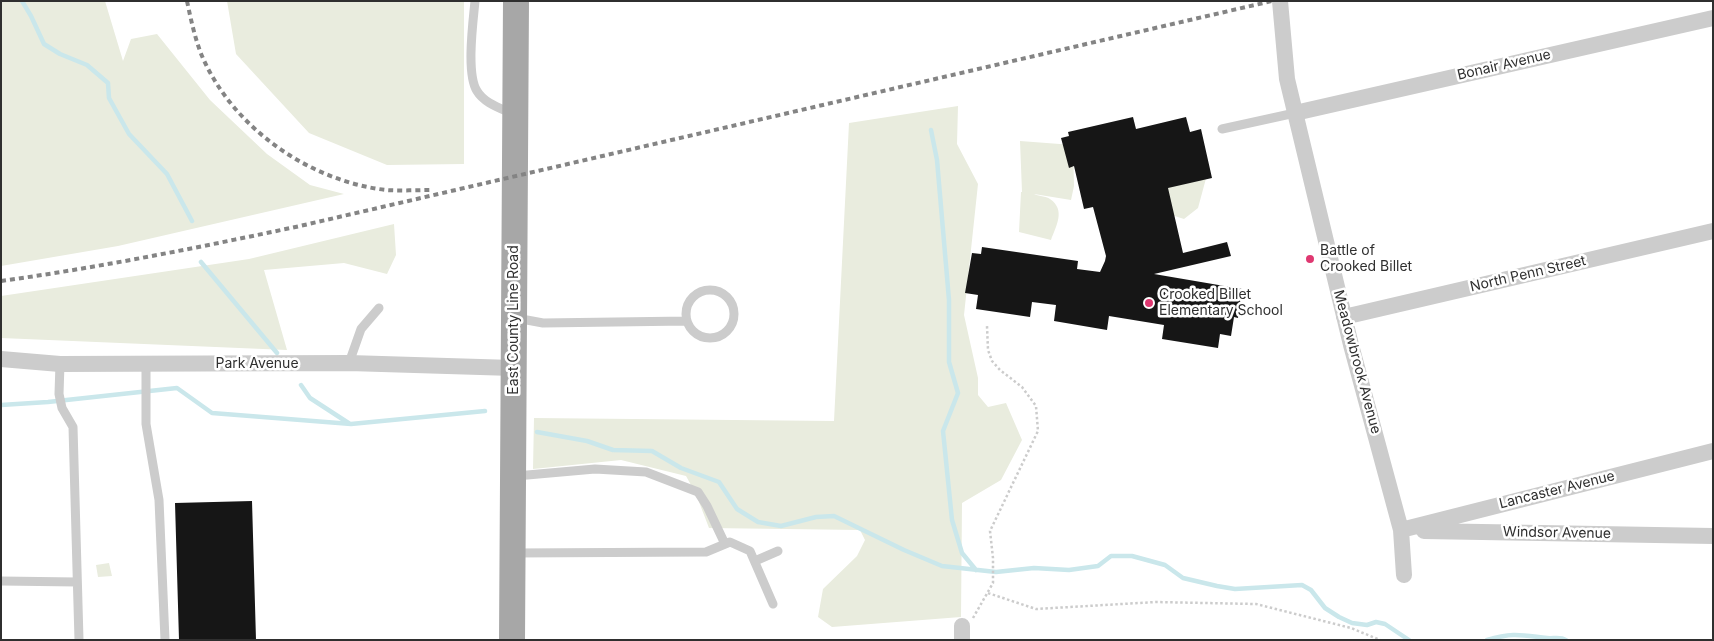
<!DOCTYPE html>
<style>
body{margin:0}
#map{position:relative;width:1714px;height:641px;overflow:hidden;background:#fff;font-family:Inter,sans-serif}
canvas{display:block}
.frame{position:absolute;inset:0;border:2px solid #2f2f2f;pointer-events:none}
</style>
<div id="map">
<canvas width="1714" height="641"></canvas>
<div class="frame"></div>
</div>
<script>
const c = document.querySelector('canvas').getContext('2d');
c.lineJoin = 'round';
function fill(path, color) { c.fillStyle = color; c.fill(path, 'evenodd'); }
function stroke(path, color, width, dash) { c.strokeStyle = color; c.lineWidth = width; c.lineCap = dash ? 'butt' : 'round'; c.setLineDash(dash || []); c.stroke(path); }
function drawText(font, color, halo, rows, align = 'center') {
  c.font = font + ' Inter,sans-serif'; c.lineWidth = 5; c.setLineDash([]); c.textBaseline = 'middle'; c.strokeStyle = halo; c.fillStyle = color; for (const [text, x, y, turn = 0] of rows) {
    c.save(); c.translate(x, y); c.rotate((+turn || 0) * Math.PI / 180); c.textAlign = isNaN(turn) ? turn : align; if (halo) c.strokeText(text, 0, 0); c.fillText(text, 0, 0); c.restore();
  }
}
const green = new Path2D(`
 M1,1h104l18,60 8,-22 26,-5 53,66 57,54 43,31 34,9 -226,52 -117,20z
 M227,1h237v163l-77,1 -78,-32 -73,-79z
 M958,106l-1,38 21,40 -14,131 14,63v17l10,12 18,-4 16,37 -21,40 -39,23 -1,114 -129,10 -14,-10 5,-28 34,-33 8,-16 -5,-10 -151,-2 -13,-34 -10,-18 -65,-16 -88,9 1,-51 300,3 15,-298z
 M1020,141l53,4 1,41 -3,14 -37,-6c4,2 12,2 16,5 16,11 6,27 1,41l-32,-8 2,-40h1z
 M1208,171l-10,37 -14,11 -31,-10 8,-28z
 M394,224l2,31 -9,19 -43,-11 -80,7 23,80 -286,-12v-42l248,-37z
 M109,563l3,13 -14,1 -2,-12z`);
const stream = new Path2D(`
 M22,1l9,15 13,28 16,10 27,11 21,18 1,15 20,36 38,40 25,47
 M931,130l6,30 12,140v62l9,31 -15,38 9,89 10,33 14,17
 M201,262l76,91
 M301,385l9,13 40,26
 M1,405l47,-3 129,-14 35,25 139,11 134,-13
 M537,432l50,9 26,9 39,1 29,17 38,14 18,27 21,13 23,4 35,-9 18,-1 70,34 38,16 54,6 38,-4 35,2 29,-4 13,-10h21l33,9 18,13 34,8 18,3 67,-4 9,5 14,18 14,9 13,6 15,2 9,-3 9,2 24,16
 M1487,640c26,-8 34,-5 60,-2 6,1 13,-2 19,2`);
const building = new Path2D(`
 M1133,117l3,12 50,-12 4,15 11,-3 11,49 -44,10 15,65 44,-11 4,14 -77,18 88,15 -4,29 -4,-1 -3,19 -11,-2 -2,14 -56,-9 2,-14 -55,-9 -2,14 -53,-9 2,-16 -24,-3 -2,15 -54,-8 2,-14 -13,-2 7,-40 9,1 1,-7 96,14 -1,8 23,3 5,-11 1,-5 -13,-49 -9,2 -10,-43 -5,2 -8,-30 8,-2 -1,-4z
 M252,501l4,139h-77l-4,-137z`);
const path = new Path2D(`
 M988,593l48,16 120,-7 100,2 95,24 29,12
 M973,618l20,-35v-25l-3,-27 48,-100 -2,-25 -14,-19 -22,-17 -8,-9 -4,-11 -1,-24`);
const lane = new Path2D(`
 M475,1c-2,21 -9,73 2,90 7,12 23,17 36,23
 M1222,129l73,-16
 M686 314a24 24 0 1 1 48 0a24 24 0 1 1-48 0Z
 M516,318l27,5 144,-2
 M349,363l12,-34 18,-21
 M60,364l-1,30 3,14 11,19 6,213
 M146,364v60l13,76 6,140
 M516,476l79,-7 51,3 52,20 9,14 18,38
 M514,553l192,-1 24,-10 20,9 23,53
 M755,561l23,-10
 M1,581l76,1`);
const street = new Path2D(`
 M1280,1l7,78 64,266 50,185 3,45
 M1295,113l418,-95
 M1344,317l369,-86
 M1,359l59,5 289,-1 164,5
 M1401,530l312,-79
 M1424,531l289,5
 M962,626v14`);
const primary = new Path2D(`
 M512,640l4,-639`);
const rail = new Path2D(`
 M187,1c4,19 8,38 15,55 31,72 107,125 184,134 15,1 31,0 46,0
 M1,281c101,-14 200,-34 299,-55l972,-225`);
const markers = [
 [1310,259,5,"#df3871"],
 [1149,303,5,"#df3871"]
];
const streetNames = [
 ["Bonair Avenue",1504,65,-13],
 ["North Penn Street",1528,274,-13],
 ["East County Line Road",514,320,-90],
 ["Meadowbrook Avenue",1357,362,75],
 ["Park Avenue",257,364],
 ["Lancaster Avenue",1557,490,-14],
 ["Windsor Avenue",1557,533,1]
];
const poiNames = [
 ["Battle of",1320,251],
 ["Crooked Billet",1320,267],
 ["Crooked Billet",1159,295],
 ["Elementary School",1159,311]
];
fill(green, '#e9ecde');
stroke(stream, '#cae7eb', 4.5);
fill(building, '#161616');
stroke(path, '#ccc', 2.5, [2.5, 2.5]);
stroke(lane, '#ccc', 9);
stroke(street, '#ccc', 16);
stroke(primary, '#a7a7a7', 26);
stroke(rail, '#848484', 4, [5, 4]);
for (const [x, y, r, color] of markers) { const dot = new Path2D(); dot.arc(x, y, r, 0, 2 * Math.PI); c.fillStyle = color; c.fill(dot); stroke(dot, '#fff', 2); }
drawText('14px', '#2f2f2f', '#fff', streetNames);
drawText('14px', '#2f2f2f', '#fff', poiNames, 'left');
</script>
